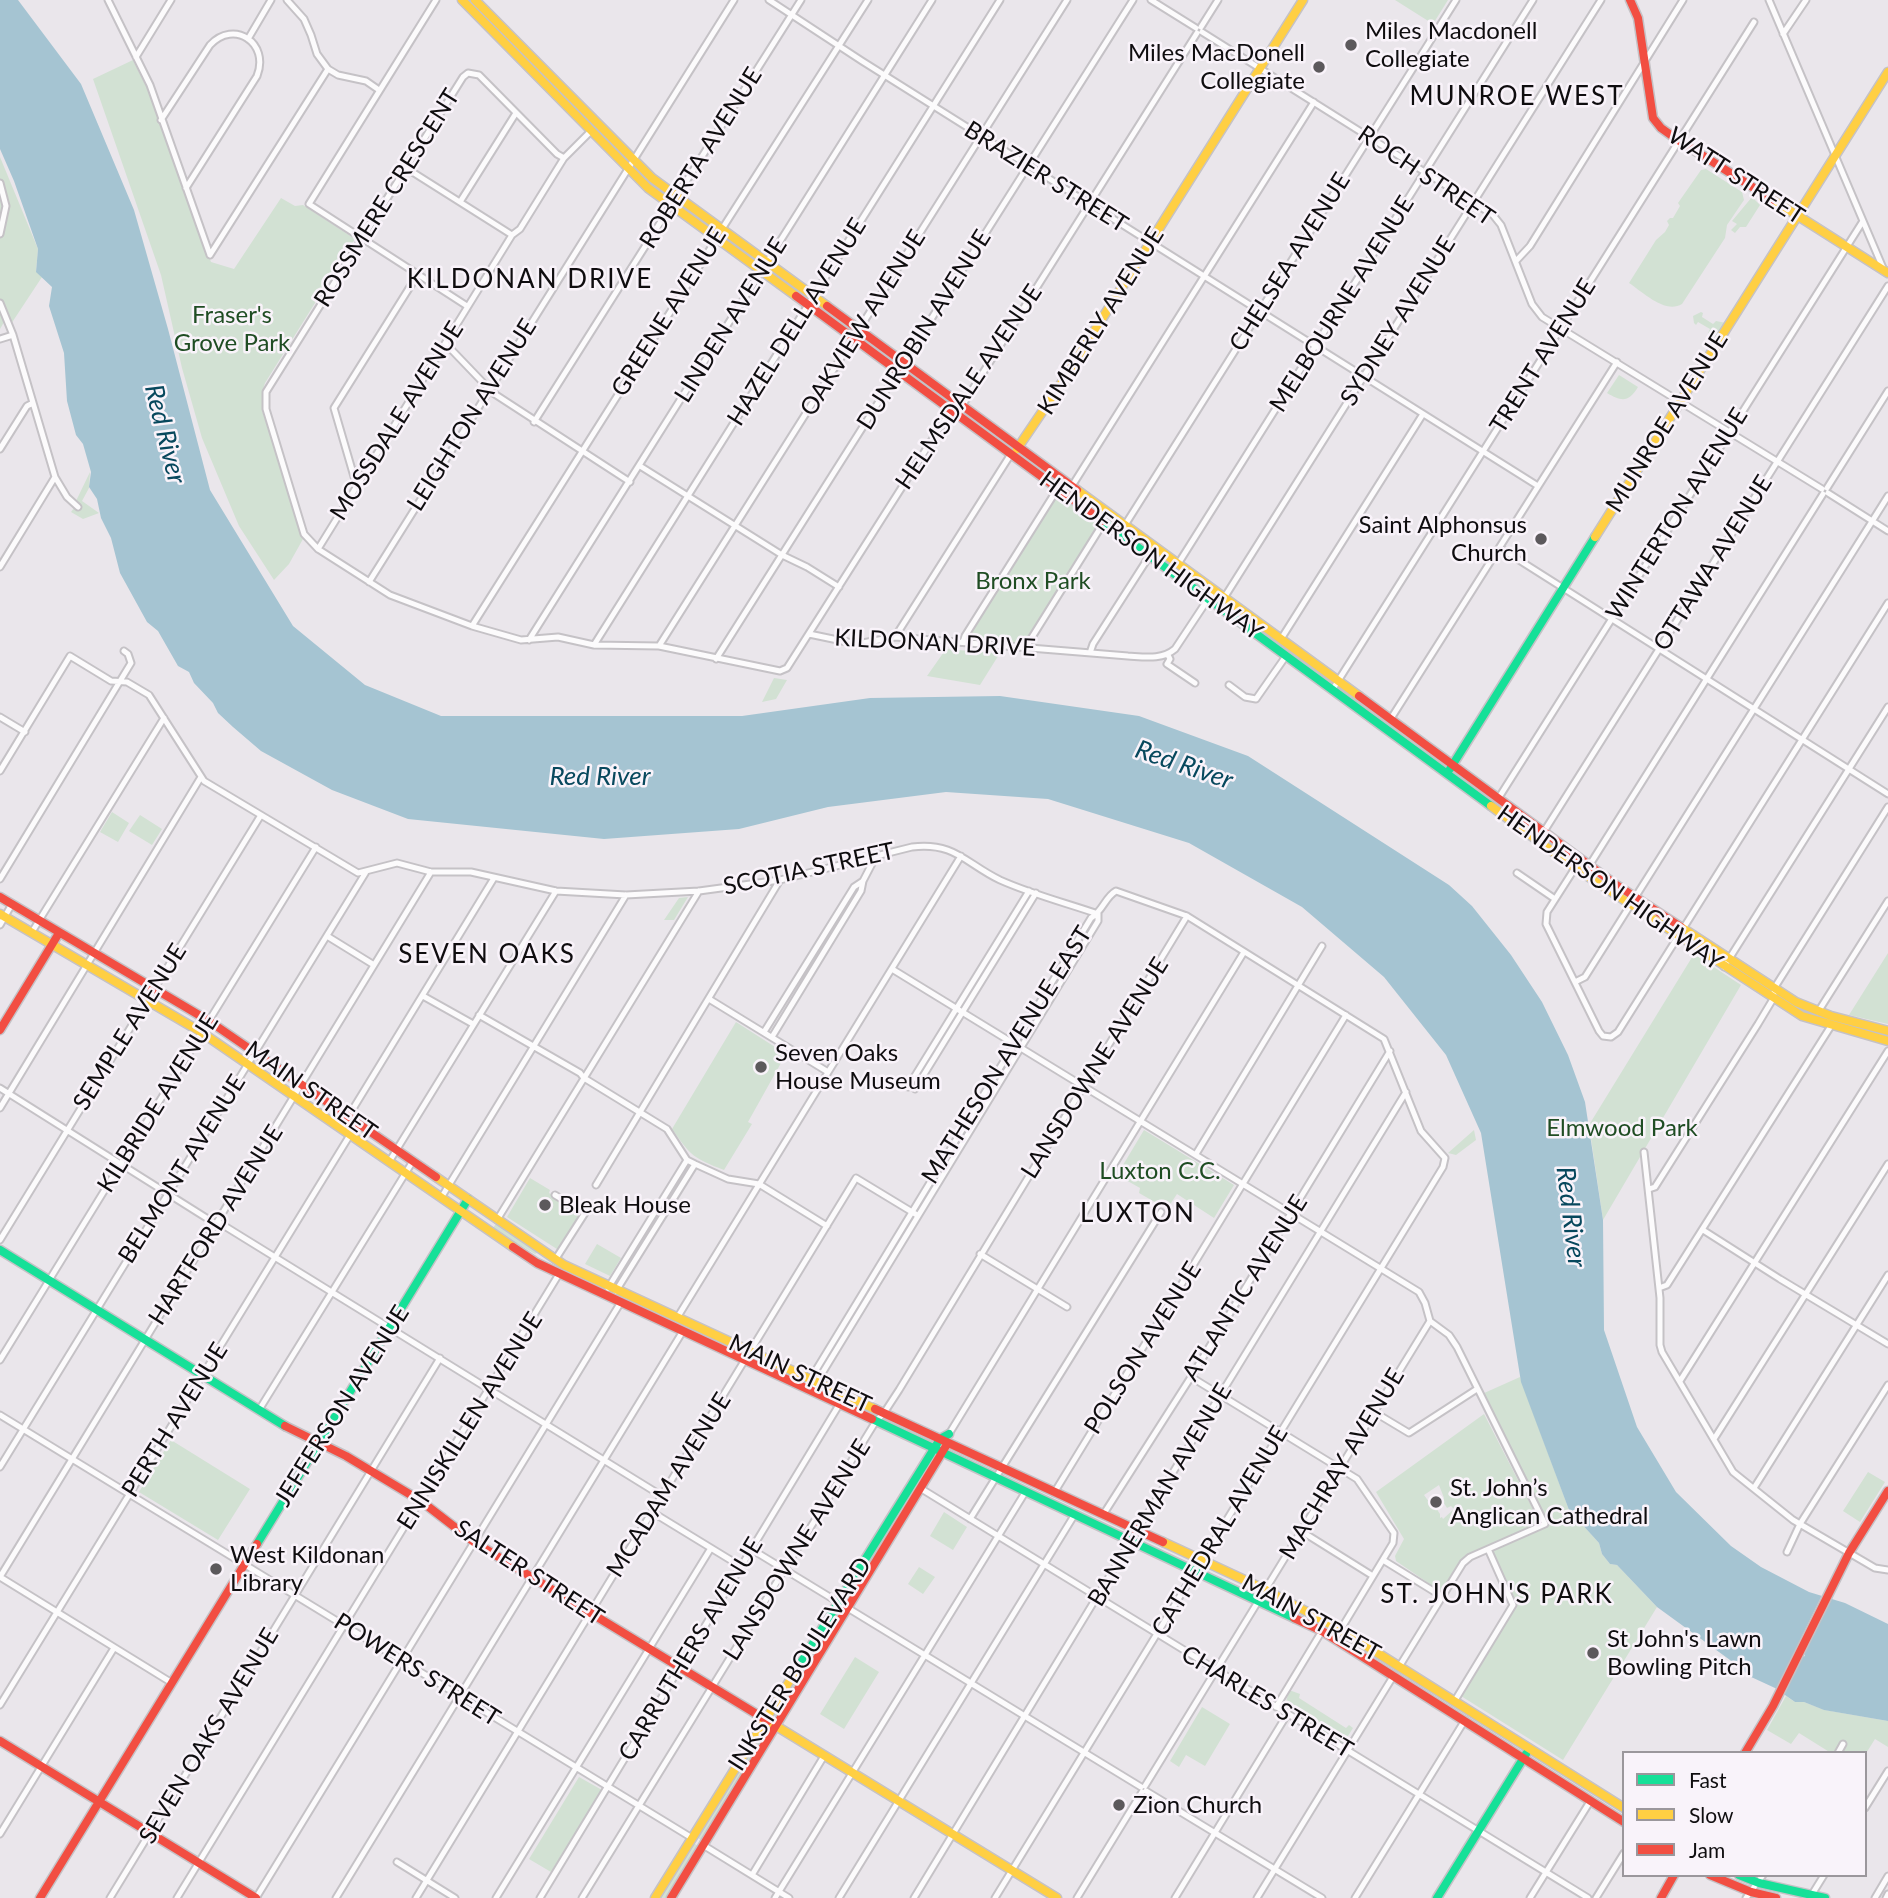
<!DOCTYPE html>
<meta charset="utf-8">
<style>
body{margin:0}
#map{position:relative;width:1888px;height:1898px;overflow:hidden;background:#eae6eb;font-family:Lato,sans-serif}
canvas{display:block}
.legend{position:absolute;left:1622px;top:1751px;width:245px;height:126px;box-sizing:border-box;background:#f9f3fa;border:2px solid #9b979c;margin:0;padding:9px 12px;list-style:none;font-size:21px;color:#0f0d0f}
.legend li{display:flex;align-items:center;gap:14px;height:35px}
.legend b{width:35px;border:2px solid #9b979c}
</style>
<div id="map">
<canvas width="1888" height="1898"></canvas>
<ul class="legend">
<li><b style="height:9px;background:#16e098"></b>Fast</li>
<li><b style="height:9px;background:#ffcf43"></b>Slow</li>
<li><b style="height:9px;background:#f24e42"></b>Jam</li>
</ul>
</div>
<script>
const c = document.querySelector('canvas').getContext('2d');
c.lineJoin = 'round';
function fill(path, color) { c.fillStyle = color; c.fill(path, 'evenodd'); }
function stroke(path, color, width, dash) { c.strokeStyle = color; c.lineWidth = width; c.lineCap = dash ? 'butt' : 'round'; c.setLineDash(dash || []); c.stroke(path); }
function drawText(font, color, halo, rows, align = 'center') {
  c.font = font + ' Lato,sans-serif'; c.lineWidth = 5; c.setLineDash([]); c.textBaseline = 'middle'; c.strokeStyle = halo; c.fillStyle = color; for (const [text, x, y, turn = 0] of rows) {
    c.save(); c.translate(x, y); c.rotate((+turn || 0) * Math.PI / 180); c.textAlign = isNaN(turn) ? turn : align; if (halo) c.strokeText(text, 0, 0); c.fillText(text, 0, 0); c.restore();
  }
}
const green = new Path2D(`
 M1395,0h53l-15,24z
 M133,60l14,28 64,174 23,7 47,-71 14,8 8,-1 52,34 -90,144 -3,10v17l41,129 -14,25 -15,16 -35,-54 -37,-88 -20,-70 -21,-93 -68,-196z
 M0,157l38,92 -2,22 6,6 -31,47 -4,-7 -7,12z
 M1706,169l36,23 2,8 -17,25 -2,13 -43,66c-17,10 -38,-11 -53,-21l27,-43 9,-8 4,-7 -2,-4 3,-3h3l7,-12 -2,-3 23,-33z
 M1752,197l8,8 -14,22h-6l-5,6 -4,-3 6,-6 -5,-3z
 M1701,312l2,1 -1,4 11,7 3,-3 10,2 -11,18 -7,-8 2,-4 -12,-7 -2,3 -2,-2 -1,-7z
 M1619,375l19,12c-9,15 -16,15 -31,6z
 M90,472l-1,16 -7,13 17,12 -16,6 -12,-7 3,-4 4,2 3,-5 -5,-4z
 M1057,495l42,30 -75,119 -55,-3 -1,-4z
 M946,649l47,4h7l-20,32 -53,-9z
 M774,678l13,2 -11,19 -14,3z
 M112,812l17,11 -11,19 -18,-10z
 M140,815l22,14 -10,16 -23,-14z
 M688,897l-14,23h-10l15,-22z
 M1888,953v71l-39,-9z
 M1694,954l47,31 -138,235 -14,-95z
 M736,1022l50,32 -38,68 4,2 -28,46c-31,-12 -33,-14 -52,-41z
 M1144,1130l90,55 -20,33 -37,-24 -10,15 -28,-16 1,-5 -23,-13z
 M1474,1130l2,10 -20,15 -8,-2z
 M530,1178l20,12 -1,3 32,20 -21,38 -53,-34z
 M496,1224l43,28 -4,2 -43,-25z
 M597,1244l24,14 -11,18 -25,-12z
 M1520,1377l49,133 30,33 3,11 8,10 7,1 40,42 -94,153 -102,-64 55,-91 -24,-54 57,-25 -67,-132z
 M1484,1414l56,109 -74,32 -23,35 -3,1 -44,-30 -1,-5 9,-17 -28,-47zM1439,1485l5,13 -2,2 5,8 4,-2 3,3 -11,10 -1,-2 -2,1v-4l-6,-9 -2,1 -8,-11z
 M171,1440l79,49 -32,51 -79,-48z
 M1868,1472l17,10 -25,40 -17,-11z
 M916,1488l-69,115 -3,-1 69,-113z
 M944,1512l23,15 -14,23 -23,-14z
 M919,1567l16,10 -12,17 -15,-10z
 M840,1606l4,3 -67,109 -2,-1 -1,-6z
 M855,1657l24,15 -35,57 -24,-15z
 M1289,1690l11,4 -1,4 47,30 3,-3 4,3 -10,16 -52,-32 -5,-10z
 M1786,1696l9,6h9l21,8 63,11v26l-13,-8 -10,16v-2h-34l-32,-20 -8,11 -24,-14z
 M1202,1707l28,17 -25,42 -19,-11 -7,12 -9,-6z
 M765,1728l3,1 -1,7 -64,104 -4,-1 -1,-3z
 M579,1777l23,13 -51,82 -22,-13z
 M694,1843l5,4 -31,51h-9z`);
const water = new Path2D(`
 M0,0h18l63,84 53,126 34,119 42,161 83,136 72,59 76,31h301l128,-18 130,-2 139,20 109,40 201,129 23,21 39,49 31,47 26,53 17,47 18,118 1,110 33,97 39,65 55,54 30,21 48,25 36,11 43,21v97l-64,-11 -20,-8h-9l-20,-14 -26,-12 -8,-8 -84,-61 -40,-42 -7,-1 -8,-10 -3,-11 -30,-33 -48,-128 -40,-249 -35,-78 -62,-78 -82,-70 -113,-64 -141,-44 -102,-7 -118,15 -89,22 -135,10 -196,-20 -76,-29 -71,-39 -28,-24 -15,-14 -5,-10 -19,-20 -5,-11 -11,-6 -20,-35 -11,-9 -27,-49 -9,-35 -10,-20 -4,-19 -8,-12 2,-15 -8,-28 -7,-9 -9,-34 -3,-48 -15,-47 3,-19 -16,-15 2,-23 -24,-68 -14,-32z`);
const pier = new Path2D(`
 M1823,1593l10,3 -29,57 1,3 -3,1 -20,40 -7,-5z`);
const street = new Path2D(`
 M108,0l42,85 60,170
 M287,0l17,19 7,16 6,19 11,15 10,6 28,6 13,9
 M436,0l-127,204 158,102
 M769,0l93,61 676,425
 M1151,0l45,28
 M1769,0l114,268
 M1201,27l17,-27
 M1202,32l291,183 8,10 31,79 10,13 280,172
 M1783,34l23,-34
 M248,39l23,-39
 M136,57l35,-57
 M161,120l49,-75c24,-26 60,-2 47,31l-71,112
 M564,158l-7,-4 -78,-79 -11,-2 -5,4 -197,315v17l38,125 14,15 72,46 82,31 49,14 37,-3 36,8 65,1 121,25 7,-3 164,-258 11,-4 235,-373
 M406,168l106,67
 M0,183l6,23 -6,28
 M460,202l56,-89
 M722,229l146,-229
 M210,255l118,-186
 M1516,261l14,-15 153,-246
 M0,303l13,32 42,142 12,20 11,10
 M0,339l13,-4
 M446,344l47,49 137,89
 M534,422l267,-422
 M0,449l27,-43 6,-3
 M640,466l142,89 25,12 32,20
 M357,487l-23,-79 84,-134
 M1827,488l61,-97
 M1828,493l60,38
 M1125,525l331,-525
 M1500,548l388,246
 M318,549l194,-314 8,-6 44,-71 27,-27
 M1178,564l355,-564
 M0,567l55,-90
 M369,582l365,-582
 M1224,598l377,-598
 M472,626l245,-388
 M809,634l48,10 38,-7 233,19c17,1 34,4 47,-7l39,-59
 M895,637l116,-183
 M1281,639l142,-225
 M529,640l403,-640
 M963,642l2,-6 93,-148 14,-2 242,-384
 M594,645l406,-645
 M659,646l408,-646
 M1027,648l2,-6 75,-120
 M1090,653l3,-9 57,-89
 M1168,655l2,4 -3,5 28,19
 M716,659l417,-659
 M1229,685l16,12 11,2 30,-43
 M1333,689l421,-667
 M0,717l25,15
 M1390,720l227,-358
 M0,771l70,-115 41,25 16,1 22,13 55,86 154,92 39,-10 34,9h40l85,19 70,4 73,-4 81,-11 132,-33c43,-5 53,16 88,33 31,14 66,23 98,34
 M1498,799l365,-578
 M1538,841l350,-555
 M1589,866l234,-372
 M1575,868l-28,44 -1,12 53,107 4,5 8,1 7,-5 270,-429
 M1517,873l38,26
 M0,879l131,-216 -3,-9 -4,-3
 M0,925l12,-21
 M32,932l132,-214
 M327,936l47,29
 M1724,967l164,-260
 M892,969l527,323 6,11 5,18 19,14 8,12 88,177 -75,33 -7,6 -64,104
 M1575,982l10,-5 303,-481
 M423,996l50,28
 M709,999l119,73
 M1818,1012l70,-111
 M479,1015l101,58 4,5 83,51 20,31 8,4 33,15 31,5 68,42
 M764,1032l90,-145 9,-6
 M772,1037l89,-146 2,-10 13,-25
 M908,1087l121,-196
 M0,1088l216,136
 M915,1089l121,-196
 M0,1108l201,-331
 M348,1117l146,-239
 M1644,1152l16,146v47l2,7 71,120 60,48 82,48 13,2
 M1196,1154l126,-208
 M389,1162l167,-271
 M596,1185l184,-305
 M1649,1189l6,-2 103,-163 15,-25 2,-12 113,-180
 M555,1195l30,18 -30,47
 M441,1198l185,-303
 M497,1220l202,-329
 M218,1222l444,274
 M1703,1230l77,49 108,65
 M0,1240l261,-425
 M980,1254l87,53
 M608,1288l79,-128
 M1659,1288l8,-3 164,-259
 M616,1291l79,-127
 M677,1318l284,-462
 M0,1360l316,-513
 M1191,1377l166,102 37,54 -1,10 -58,96
 M1680,1381l208,-330
 M815,1385l283,-464v-7
 M805,1388l286,-470c12,-7 14,-21 25,-27l71,25 197,123 37,92 24,27 -2,9 -448,731
 M259,1410l154,-249
 M1374,1412l35,21 68,-44
 M0,1415l692,423
 M949,1434l295,-482
 M1714,1439l174,-275
 M0,1467l366,-595
 M920,1488l668,410
 M1754,1488l134,-213
 M1054,1493l292,-478
 M652,1512l90,55
 M1103,1515l88,-138 199,-326
 M970,1519l191,-307
 M1137,1531l269,-439
 M1301,1531l72,45
 M751,1549l390,238
 M1787,1552l13,-28 88,-139
 M1383,1560l60,37
 M0,1577l431,-705
 M0,1577l172,106
 M1454,1702l59,-97 -25,-56
 M0,1705l350,-570
 M1276,1707l46,-76
 M1838,1753l5,-9
 M1145,1786l285,-465
 M1146,1791l176,107
 M1865,1808l23,-37
 M0,1834l114,-186
 M703,1845l86,53
 M397,1862l58,36
 M752,1875l72,-119
 M1811,1896l13,-21
 M110,1898l330,-540
 M177,1898l382,-624
 M256,1898l365,-596
 M336,1898l347,-567
 M416,1898l440,-720 61,37
 M496,1898l215,-350
 M540,1898l302,-498
 M582,1898l294,-477 8,-8 15,-23 288,-474
 M775,1898l251,-407
 M839,1898l236,-384
 M914,1898l218,-359
 M1077,1898l65,-106
 M1175,1898l113,-185
 M1257,1898l137,-223
 M1355,1898l110,-178
 M1530,1898l61,-98
 M1596,1898l28,-45
 M1746,1898l17,-23
 M1875,1898l13,-22
 M1886,1898l2,-4`);
const fast = new Path2D(`
 M1102,521l389,285
 M1450,769l145,-232
 M0,1250l285,176
 M872,1419l422,199
 M257,1544l211,-345
 M797,1669l143,-230 9,-5
 M1739,1875l20,8 66,15
 M1437,1898l89,-144`);
const slow = new Path2D(`
 M462,0l186,188 148,108
 M475,0l177,178 175,128
 M1773,200l115,73
 M1017,449l42,-62 244,-387
 M1077,490l282,206
 M1595,537l293,-465
 M1491,806l84,62 227,148 86,25
 M0,914l201,118 312,215
 M1681,927l115,75 35,14 57,15
 M436,1177l128,88 311,144
 M1163,1542l103,48 75,40 283,178
 M768,1721l289,177
 M655,1898l142,-229`);
const jam = new Path2D(`
 M1630,0l8,18 15,100 8,10 14,10 98,62
 M796,296l306,225
 M827,306l250,184
 M1359,696l253,186 69,45
 M0,897l209,124 227,156
 M0,1030l59,-97
 M513,1247l24,16 335,156
 M875,1409l288,133
 M285,1426l61,30 75,45 53,41 294,179
 M1294,1618l28,13 302,191
 M0,1741l256,157
 M1745,1753l28,-47 76,-153 39,-62
 M1710,1875l41,17 25,6
 M40,1898l217,-354
 M671,1898l275,-452
 M1661,1898l13,-23`);
const markers = [
 [1351,45,7,"#5c595c"],
 [1319,67,7,"#5c595c"],
 [1541,539,7,"#5c595c"],
 [761,1067,7,"#5c595c"],
 [545,1205,7,"#5c595c"],
 [1436,1502,7,"#5c595c"],
 [216,1569,7,"#5c595c"],
 [1593,1653,7,"#5c595c"],
 [1119,1805,7,"#5c595c"]
];
const poiNames = [
 ["Miles Macdonell",1365,31],
 ["Collegiate",1365,59],
 ["Miles MacDonell",1305,53,"right"],
 ["Collegiate",1305,81,"right"],
 ["Saint Alphonsus",1527,525,"right"],
 ["Church",1527,553,"right"],
 ["Seven Oaks",775,1053],
 ["House Museum",775,1081],
 ["Bleak House",559,1205],
 ["St. John’s",1450,1488],
 ["Anglican Cathedral",1450,1516],
 ["West Kildonan",230,1555],
 ["Library",230,1583],
 ["St John's Lawn",1607,1639],
 ["Bowling Pitch",1607,1667],
 ["Zion Church",1133,1805]
];
const streetNames = [
 ["ROBERTA AVENUE",701,158,-58],
 ["ROCH STREET",1426,176,34],
 ["WATT STREET",1736,176,33],
 ["BRAZIER STREET",1046,177,32],
 ["ROSSMERE CRESCENT",387,198,-58],
 ["CHELSEA AVENUE",1290,262,-58],
 ["MELBOURNE AVENUE",1342,304,-58],
 ["GREENE AVENUE",669,312,-58],
 ["LINDEN AVENUE",731,320,-58],
 ["KIMBERLY AVENUE",1101,321,-58],
 ["SYDNEY AVENUE",1398,321,-58],
 ["HAZEL DELL AVENUE",797,322,-58],
 ["OAKVIEW AVENUE",863,323,-58],
 ["DUNROBIN AVENUE",924,330,-58],
 ["TRENT AVENUE",1543,356,-58],
 ["HELMSDALE AVENUE",969,387,-56],
 ["LEIGHTON AVENUE",472,415,-58],
 ["MOSSDALE AVENUE",397,421,-58],
 ["MUNROE AVENUE",1667,422,-58],
 ["WINTERTON AVENUE",1677,514,-58],
 ["HENDERSON HIGHWAY",1151,556,36],
 ["OTTAWA AVENUE",1713,563,-58],
 ["KILDONAN DRIVE",935,643,3],
 ["SCOTIA STREET",809,869,-12],
 ["HENDERSON HIGHWAY",1610,888,35],
 ["SEMPLE AVENUE",130,1027,-58],
 ["MATHESON AVENUE EAST",1007,1055,-58],
 ["LANSDOWNE AVENUE",1095,1068,-58],
 ["MAIN STREET",311,1091,35],
 ["KILBRIDE AVENUE",158,1103,-58],
 ["BELMONT AVENUE",182,1169,-58],
 ["HARTFORD AVENUE",216,1225,-58],
 ["ATLANTIC AVENUE",1245,1288,-58],
 ["POLSON AVENUE",1143,1348,-58],
 ["MAIN STREET",800,1374,25],
 ["JEFFERSON AVENUE",342,1406,-58],
 ["PERTH AVENUE",175,1420,-58],
 ["ENNISKILLEN AVENUE",470,1421,-58],
 ["MACHRAY AVENUE",1342,1464,-59],
 ["MCADAM AVENUE",669,1485,-58],
 ["BANNERMAN AVENUE",1160,1495,-59],
 ["CATHEDRAL AVENUE",1220,1531,-59],
 ["LANSDOWNE AVENUE",797,1550,-58],
 ["SALTER STREET",529,1573,33],
 ["MAIN STREET",1311,1618,29],
 ["CARRUTHERS AVENUE",691,1649,-59],
 ["INKSTER BOULEVARD",800,1664,-58],
 ["POWERS STREET",417,1670,32],
 ["CHARLES STREET",1267,1702,31],
 ["SEVEN OAKS AVENUE",209,1736,-59]
];
const parkNames = [
 ["Fraser's",232,315],
 ["Grove Park",232,343],
 ["Bronx Park",1033,581],
 ["Elmwood Park",1622,1128],
 ["Luxton C.C.",1160,1171]
];
const neighbourhoodNames = [
 ["MUNROE WEST",1517,97],
 ["KILDONAN DRIVE",530,280],
 ["SEVEN OAKS",487,955],
 ["LUXTON",1138,1214],
 ["ST. JOHN'S PARK",1497,1595]
];
const waterNames = [
 ["Red River",165,434,76],
 ["Red River",1184,765,19],
 ["Red River",600,777],
 ["Red River",1571,1217,83]
];
fill(green, '#d2e1d3');
fill(water, '#a5c4d2');
fill(pier, '#eae6eb');
stroke(street, '#c5c2c6', 9);
stroke(fast, '#c5c2c6', 11);
stroke(slow, '#c5c2c6', 11);
stroke(jam, '#c5c2c6', 11);
stroke(street, '#fcfbfc', 5);
stroke(fast, '#16e098', 8);
stroke(slow, '#ffcf43', 8);
stroke(jam, '#f24e42', 8);
for (const [x, y, r, color] of markers) { const dot = new Path2D(); dot.arc(x, y, r, 0, 2 * Math.PI); c.fillStyle = color; c.fill(dot); stroke(dot, '#f9f3fa', 2.5); }
drawText('24px', '#0f0d0f', '#f9f3fa', poiNames, 'left');
drawText('24px', '#0f0d0f', '#f9f3fa', streetNames);
drawText('24px', '#1f4d23', '#f9f3fa', parkNames);
c.letterSpacing = '2px';
drawText('26px', '#0f0d0f', '#f9f3fa', neighbourhoodNames);
c.letterSpacing = '0px';
drawText('italic 26px', '#07485d', '#f9f3fa', waterNames);
</script>
